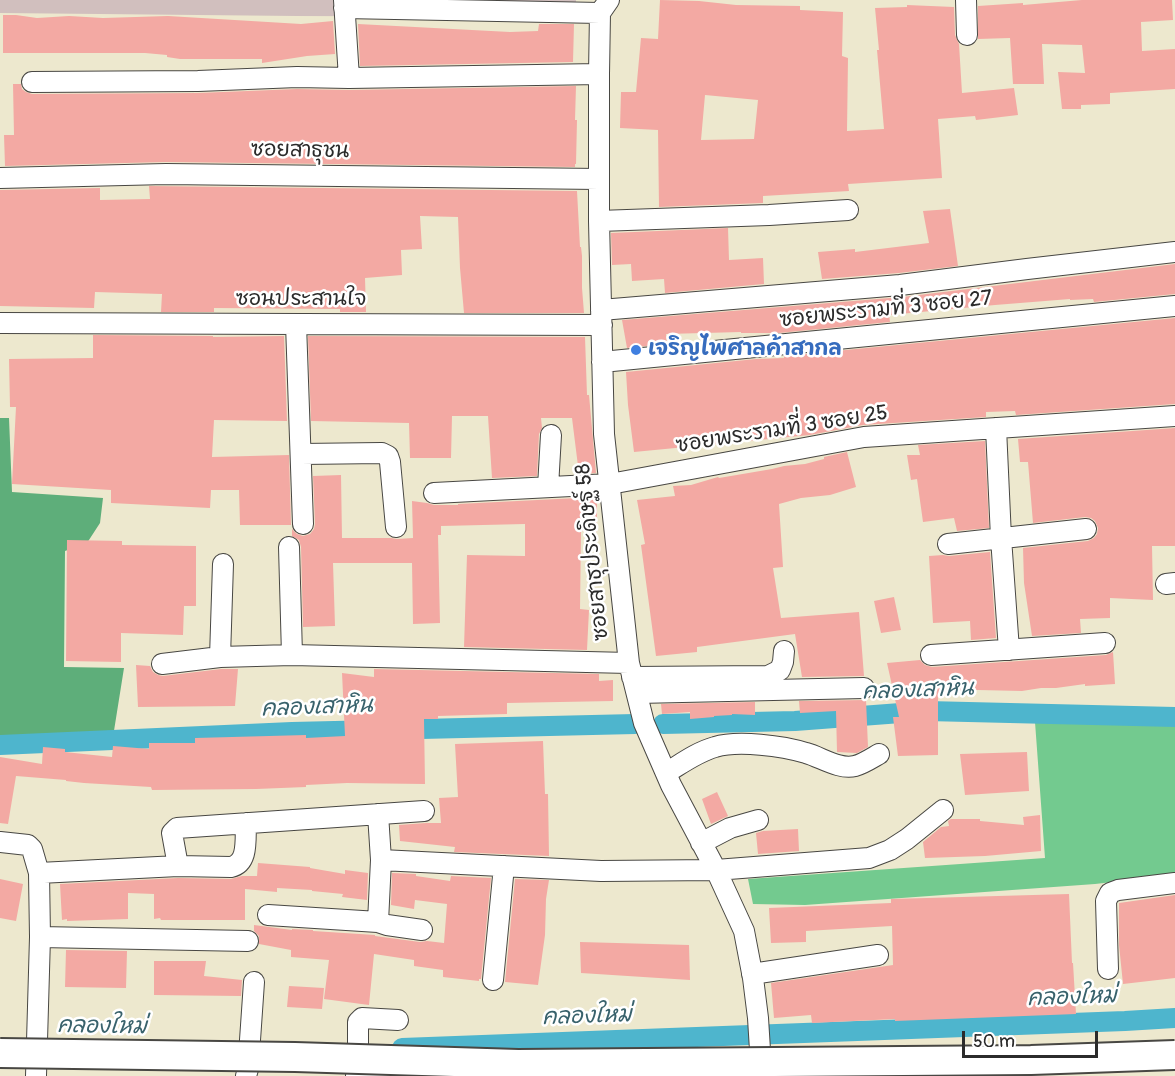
<!DOCTYPE html>
<meta charset="utf-8">
<style>
body{margin:0}
#map{position:relative;width:1175px;height:1076px;overflow:hidden;background:#ede8ce;font-family:Pangolin,sans-serif}
canvas{display:block}
.scale{position:absolute;left:962px;top:1031px;width:136px;height:27px;box-sizing:border-box;border:3px solid #2b2b2b;border-top:0;padding-left:8px;font-size:18px;line-height:21px;white-space:nowrap;color:#2b2b2b;-webkit-text-stroke:4px #fff;paint-order:stroke}
</style>
<div id="map">
<canvas width="1175" height="1076"></canvas>
<div class="scale">50 m</div>
</div>
<script>
const c = document.querySelector('canvas').getContext('2d');
c.lineJoin = 'round';
function fill(path, color) { c.fillStyle = color; c.fill(path, 'evenodd'); }
function stroke(path, color, width, dash) { c.strokeStyle = color; c.lineWidth = width; c.lineCap = dash ? 'butt' : 'round'; c.setLineDash(dash || []); c.stroke(path); }
function drawText(font, color, halo, rows, align = 'center') {
  c.font = font + ' Pangolin,"Playpen Sans Thai",sans-serif'; c.lineWidth = 5; c.setLineDash([]); c.textBaseline = 'middle'; c.strokeStyle = halo; c.fillStyle = color; for (const [text, x, y, turn = 0] of rows) {
    c.save(); c.translate(x, y); c.rotate((+turn || 0) * Math.PI / 180); c.textAlign = isNaN(turn) ? turn : align; if (halo) c.strokeText(text, 0, 0); c.fillText(text, 0, 0); c.restore();
  }
}
const industrial = new Path2D(`
 M0,0h576v17l-279,-1 -297,-3z`);
const green = new Path2D(`
 M1175,718v157l-80,9 -290,21 -52,-1 -5,-25 297,-21 -10,-136z`);
const forest = new Path2D(`
 M0,418h9l3,74 91,6 -3,25 -13,20 -22,8 -1,116 60,1 -11,69 -113,3z`);
const canal = new Path2D(`
 M663,724l132,-3 132,-10 248,6
 M0,745l292,-13 343,-8
 M402,1048l723,-27 50,-3`);
const building = new Path2D(`
 M660,0l39,1 37,4 64,1v4l43,2 -1,44 6,2 -1,73 37,-2 -7,-79h2l-4,-42 32,-1v-2l47,2 1,28 4,9 3,49 52,-5 4,27 -42,5 -1,-4 -37,3 4,59 -94,6 1,7 -86,5v7l-104,4 -1,-77 -38,-2 1,-36h15l5,-54 17,1zM705,95l53,5 -4,39 -53,1z
 M1082,0h90l1,20 -32,2 1,29 33,-2v40l-65,4v11l-29,1v4h-19l-4,-37 27,1 -3,-28 -40,-1 2,40h-31l-3,-46 -32,1v-33l45,-3v2z
 M3,15h13l21,3 32,-2 34,2 65,-2 133,8 32,-3 2,33 -28,2 -45,7v-4h-82l-13,-2v-2l-22,-2h-142z
 M358,24l152,8 28,-1 1,-7h35l-1,38 -213,4z
 M13,84h8l1,5 4,3 6,2 166,-1 99,-4 52,1 227,-4 -1,34h2l-1,44h-1v3l-409,-5 -161,4 -1,-31h10z
 M149,186l428,5 3,56h1l1,9v32l2,25h-120l-4,-45 -2,-51 -38,-1 2,33 -21,1 1,25 -37,3 1,34h-26v-3l-126,-1v4h-53l1,-18 -67,-2 -1,16 -94,-2v-116l100,-2v12l50,-1z
 M950,209l8,57 -59,7 -77,6 -4,-27 37,-3v3l74,-9 -6,-32z
 M728,228l1,32 34,-2 1,26 -99,9 -1,-14 -32,2 -1,-17 -19,1 -1,-32z
 M1175,264v30l-81,8 -1,-3 -23,1v-1l-75,6 -106,10 1,7 -111,11h-38v-1l-75,2 1,10 -40,4 -5,-28 280,-23z
 M1175,318v86l-159,11 -1,-4 -29,1v5l-123,8 -53,10 -176,17 -6,-47 -2,-33 130,-13 28,-1v-2z
 M93,335l120,1v1l71,-1 3,85 -73,-1 -2,37 77,-2 2,70h-51l-1,-35h-28l-1,18 -99,-5v-13l-99,-6 4,-77h-6l-1,-48 84,-1z
 M308,336l277,1 2,58h2l7,78 -17,1 -7,-56h-31l1,10 -3,6 -2,42 -45,2 -4,-62h-36l-1,42h-41l-1,-35 -98,-2z
 M1175,428v118h-23l1,54 -43,-2v20l-30,1 1,14 -49,3 -8,-53 -1,-35 65,-7 6,-3 3,-4 1,-6 -3,-7 -4,-3 -6,-1 -52,6 -5,-61h-8l-2,-23z
 M985,441l4,87 -32,3 -3,-13 -31,4 -6,-43 -6,1 -4,-25h13l-2,-10z
 M847,452l9,35 -26,8 -29,3 -22,6 4,63 -10,1 8,50 78,-6 5,64 -62,1 -7,-43 -98,13v5l-41,4 -15,-111 4,-1 -8,-44 38,-4 -2,-10 18,-1 27,-8 1,1 53,-9 12,-3 21,-2 19,-5v-2z
 M341,475l1,63h49l6,1 16,-1 -1,-37 15,2 7,2h24v-1l139,-7v35l-16,-1 -1,78 9,1 -2,40 -123,-3 3,-92 58,1v-32l-84,2v9h-3l2,88 -27,1 -1,-61h-79l2,63 -32,1 -2,-80 -2,-7 -7,-4v-7l5,5 6,2 7,-2 4,-5 1,-5 -2,-48z
 M67,540l55,1v4l74,1v60h-12l-1,29 -62,-2v29l-55,-1z
 M990,552l6,86 -25,2 -1,-19 -37,2 -4,-67 14,-1 6,1z
 M894,597l7,33 -20,3 -7,-32z
 M1113,652l2,32 -30,2v-2l-29,4h-15l-19,3 -44,-1 -40,3v62l-40,1 -5,-39h6l-12,-54 33,-3 5,5 7,2 174,-12z
 M136,665l14,1 3,6 5,3 5,1 58,-7h17l-3,37 -97,1z
 M374,669l225,5v7l14,-1v21l-106,2v11l-69,2v3h-14l1,65 -78,-1 -41,2v2l-50,2 -104,1 -1,-3 -67,-4 -18,-2v-1l-50,-4 -8,48 -8,-1v-66l42,7 1,-17 22,2v3l47,5 1,-11 36,3v-6h46v-5l111,-3v3l39,-2 -3,-63 32,4z
 M866,700l2,47 -11,6 -20,-1 -1,-41 -36,2 -1,-12z
 M755,702v13l-23,-1v1l-18,1v1l-24,2v-7l-28,2 -1,-10z
 M543,741l2,53h3l1,62 -95,-4 1,-5 -55,-6 -1,-16 27,-2h15l-2,-25 19,-1 -3,-53z
 M1027,752l2,39 -64,4 -5,-41z
 M717,792l11,24 -17,8 -9,-25z
 M1040,815l1,36 -56,5 -60,2 -2,-16 18,-15 8,-1 -1,-5 3,-2h29v2l44,4 -1,-8z
 M798,829l1,22 -41,3 -2,-21 7,-2z
 M258,863l52,4v1l35,6v-4l23,3 -1,27 -25,-3 1,-3 -31,-3v-1l-35,-2v4l-32,-3v31h-84l-1,-2 -6,1v-25l-26,-1v26l-61,2v-2l-5,1 -2,-36 118,-6 53,1 11,-3h15z
 M392,873l24,1v2l34,5 1,-5 40,2 -10,101h-2v2l-36,-4v-7l-29,-4v-6l-40,-6 -5,51 -45,-6 5,-39 -38,-3v-7l-32,-6v-8l-5,-5v-6l38,5v-1l21,1v1l62,4v1l45,6 7,-1 17,2 3,-39 -32,-4 -1,9 -23,-4z
 M0,879l23,5 -7,37 -16,-3z
 M515,879l34,1 -3,19 -1,36 -7,50 -33,-3z
 M1069,894l3,69h1l3,51 -181,7v-2l-83,4 -1,-8 -37,3 -3,-35 122,-18 -1,-39 -86,5v11l-35,1 -2,-35 122,-5v-4z
 M1175,895v83l-52,6 -4,-39v-42z
 M580,942l109,3 1,35 -109,-7z
 M66,950l61,1 -1,37 -61,-1z
 M154,961h52l-2,15 38,4 -1,16 -87,-1z
 M289,986l35,2 -2,21 -35,-2z`);
const minor = new Path2D(`
 M344,0l5,78
 M609,0l-9,13 -1,61v147l5,213 25,229 15,60 27,62 45,85 28,61 9,47 5,40 3,48 -1,8
 M966,0l1,35
 M344,8l256,5
 M32,82l166,-1 99,-4 52,1 250,-4
 M0,178l166,-4 433,5
 M599,221l170,-6 79,-5
 M601,310l299,-25 127,-16 148,-17
 M0,323l602,2
 M296,324l7,200
 M602,362l573,-56
 M996,428l5,110 8,112
 M301,454l81,-1 6,3 2,6 6,65
 M548,487l3,-52
 M434,493l176,-9 254,-47 311,-21
 M948,544l138,-15
 M289,547l3,108
 M1166,584l9,-1
 M931,655l174,-12
 M220,657l3,-93
 M162,664l58,-7 72,-2 337,8
 M632,677l136,-1 12,-6 3,-8 1,-11
 M637,693l227,-5
 M666,773c15,-9 31,-21 49,-26 23,-7 68,-1 91,6 15,4 33,17 49,13 8,-2 17,-8 24,-12
 M378,814l3,46
 M0,842l28,3 4,4 7,24 1,64 -4,139
 M701,843l29,-15 28,-8
 M178,866l-6,-33 5,-5 247,-17
 M39,873l139,-7 53,1c18,-4 14,-28 15,-44
 M268,915l110,7 3,-62 220,11 115,-1 153,-12 21,-8 17,-11 36,-29
 M378,922l9,3 35,5
 M40,937l208,4
 M1108,969l-2,-68 4,-8 8,-3 57,-7
 M752,974l126,-19
 M493,980l11,-114
 M246,1076l2,-7 6,-87
 M356,1076l2,-22v-32l4,-4 36,2`);
const highway = new Path2D(`
 M371,1076l55,-5`);
const highwayBridge = new Path2D(`
 M0,1053l295,4 223,7 513,-4 144,-5`);
const markers = [
 [636,350,6,"#3f7fe0"]
];
const streetNames = [
 ["ซอยสาธุชน",300,151,1],
 ["ซอนประสานใจ",301,300],
 ["ซอยพระรามที่ 3 ซอย 27",886,310,-6],
 ["ซอยพระรามที่ 3 ซอย 25",782,430,-9],
 ["ซอยสาธุประดิษฐ์ 58",593,552,-96]
];
const shopNames = [
 ["เจริญไพศาลค้าสากล",648,350]
];
const waterNames = [
 ["คลองเสาหิน",918,691,-2],
 ["คลองเสาหิน",317,708,-2],
 ["คลองใหม่",1072,998,-2],
 ["คลองใหม่",587,1017,-2],
 ["คลองใหม่",102,1027,1]
];
fill(industrial, '#d1bfbe');
fill(green, '#73ca8f');
fill(forest, '#5eae7a');
stroke(canal, '#4eb5cd', 20);
fill(building, '#f3a9a3');
stroke(minor, '#484743', 22);
stroke(highway, '#484743', 32);
stroke(minor, '#fff', 20);
stroke(highway, '#fff', 28);
stroke(highwayBridge, '#484743', 32, []);
stroke(highwayBridge, '#fff', 28);
for (const [x, y, r, color] of markers) { const dot = new Path2D(); dot.arc(x, y, r, 0, 2 * Math.PI); c.fillStyle = color; c.fill(dot); stroke(dot, '#fff', 2); }
drawText('21px', '#2b2b2b', '#fff', streetNames);
drawText('bold 21px', '#366cbe', '#fff', shopNames, 'left');
drawText('italic 22px', '#39626c', '#fff', waterNames);
</script>
